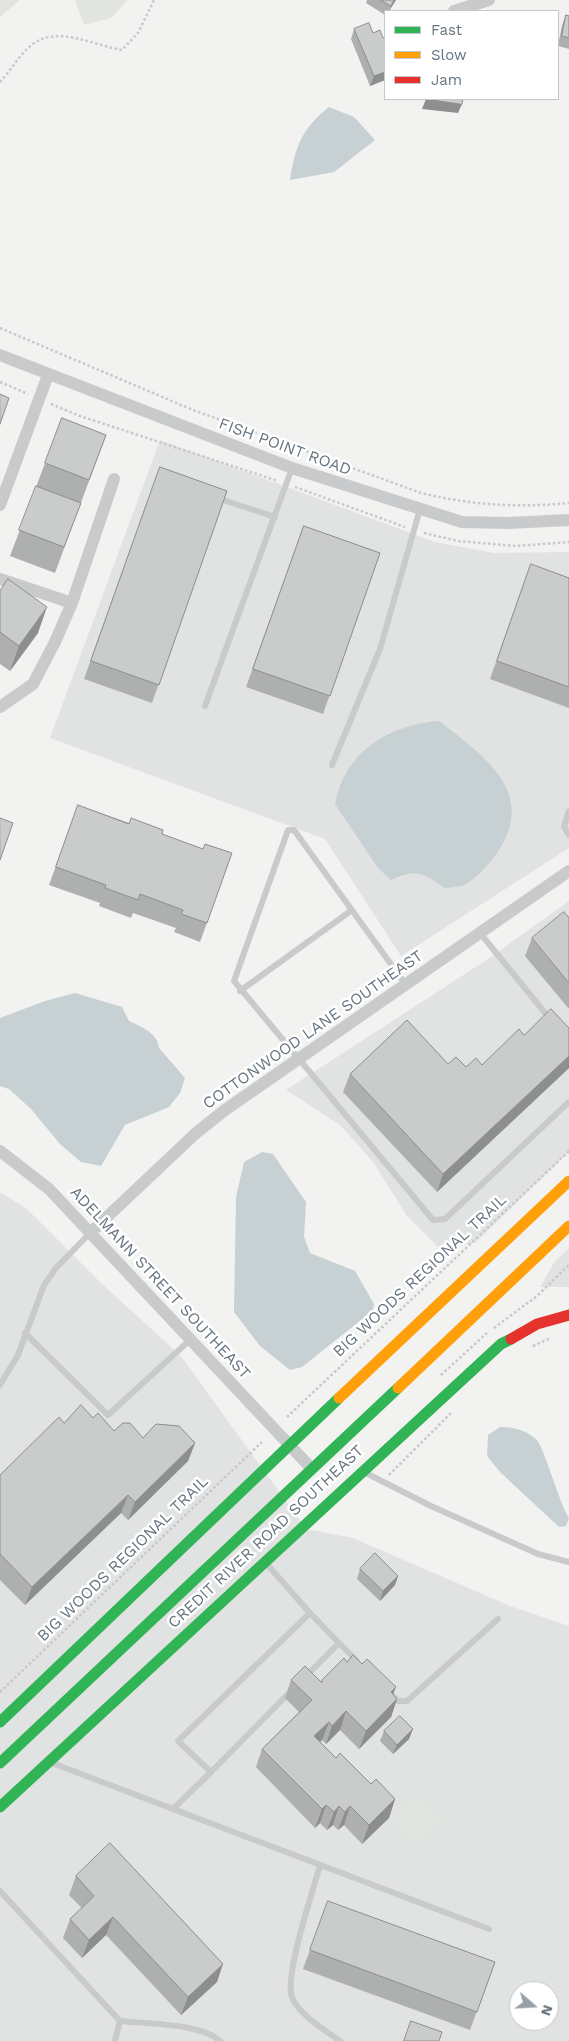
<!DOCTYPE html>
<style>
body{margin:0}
#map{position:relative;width:569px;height:2041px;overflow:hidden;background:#f2f2f1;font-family:"Work Sans",sans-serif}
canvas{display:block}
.legend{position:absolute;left:384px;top:10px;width:175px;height:90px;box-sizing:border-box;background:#fff;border:1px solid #c1c7cc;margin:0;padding:6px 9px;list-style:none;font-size:15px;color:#65747f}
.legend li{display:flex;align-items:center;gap:10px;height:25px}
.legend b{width:25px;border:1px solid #c1c7cc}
.north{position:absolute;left:509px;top:1981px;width:50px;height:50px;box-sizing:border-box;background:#fff;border:1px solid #c1c7cc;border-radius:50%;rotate:109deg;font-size:14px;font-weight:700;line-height:20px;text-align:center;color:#65747f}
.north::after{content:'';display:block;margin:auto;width:18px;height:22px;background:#96a0a7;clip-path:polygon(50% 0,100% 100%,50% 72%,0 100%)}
</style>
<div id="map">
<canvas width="569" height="2041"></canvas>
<ul class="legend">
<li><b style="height:6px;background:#30b455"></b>Fast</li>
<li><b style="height:6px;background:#ff9f0a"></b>Slow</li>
<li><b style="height:6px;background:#e5322d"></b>Jam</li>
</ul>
<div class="north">N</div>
</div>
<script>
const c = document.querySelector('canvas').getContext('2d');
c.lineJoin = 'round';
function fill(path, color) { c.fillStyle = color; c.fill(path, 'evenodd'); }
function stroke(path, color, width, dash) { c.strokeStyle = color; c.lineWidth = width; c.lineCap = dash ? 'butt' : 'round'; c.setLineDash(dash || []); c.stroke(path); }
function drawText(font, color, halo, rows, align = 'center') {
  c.font = font + ' "Work Sans",sans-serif'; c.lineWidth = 5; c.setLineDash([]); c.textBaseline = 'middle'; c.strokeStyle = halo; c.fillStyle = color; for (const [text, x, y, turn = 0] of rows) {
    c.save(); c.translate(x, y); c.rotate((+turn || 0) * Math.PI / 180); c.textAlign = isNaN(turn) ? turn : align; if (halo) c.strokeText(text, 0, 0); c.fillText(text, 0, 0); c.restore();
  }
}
const built = new Path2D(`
 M160,440l275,102 59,11 75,-1v296l-168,108 -76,-117 -275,-101z
 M569,901v251l-94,91 -35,6 -33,-33 -34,-54 -33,-37 -54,-35 202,-131z
 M0,1192l27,17 76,76 78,71 125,173 47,9 157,68 59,20v415h-569zM519,1991h30v30h-30z
 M569,1248v39h-29l15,-26z`);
const green = new Path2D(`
 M0,0h20l-20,17z
 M75,0h53l-17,18 -27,7z
 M415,1794l27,27 -25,25 -27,-27z`);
const water = new Path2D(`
 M329,107l25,10 21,23 -41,32 -44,8c5,-33 12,-52 39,-73z
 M439,721c44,34 100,72 58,132 -6,9 -23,28 -33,32 -5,2 -13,2 -19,3 -23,-15 -27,-20 -54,-8l-13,-12 -43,-64c10,-53 54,-79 104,-83z
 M75,993l47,14 7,14c11,5 29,12 30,27l26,30 -5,15 -11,14 -44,18 -24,41 -20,-4 -21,-18 -29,-35 -22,-20 -9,-3v-68l45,-17z
 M262,1152l11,2 33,48 -2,35 6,16 45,18 19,33 -1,6 -7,6 -64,51 -12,3 -30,-24 -26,-34 2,-115 8,-35z
 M500,1427c14,0 25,3 36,12 8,7 23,64 33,79l-3,8 -7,1 -59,-55 -13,-16 1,-21z`);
const path = new Path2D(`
 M0,82c11,-11 20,-29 33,-38 25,-19 62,2 89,6l16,-17 16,-33
 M0,328l193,82 228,83c49,12 97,15 148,10
 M0,382l28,12
 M51,404l29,12 198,65
 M295,487l110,40
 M424,533l34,8 58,5 53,-4
 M494,1328l43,-32 32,-31
 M533,1346l18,-8
 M441,1375l46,-42
 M287,1417l282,-266
 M389,1475l62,-62
 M0,1692l262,-250`);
const lane = new Path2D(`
 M217,498l58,19
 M205,706l87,-238
 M332,765l48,-116 40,-140
 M569,811l-5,16 5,8
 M480,933l70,86
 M406,985l-112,-155h-6l-54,151 199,239 12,-1 124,-117
 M240,991l112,-81
 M25,1333l83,82 83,-76
 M0,1385l18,-30 26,-70 12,-17 34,-35
 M362,1471l69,35 107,48 31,8
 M339,1643l18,18
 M305,1677l34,-34 -29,-30
 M391,1694l7,7h9l91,-82
 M52,1763l437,166
 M211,1772l80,-81
 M173,1809l38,-37 -33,-31 132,-128 -45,-51
 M320,1865c-7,26 -36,111 -28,132 6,17 34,34 48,44
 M0,1891l120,130c26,3 81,2 100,20
 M115,2041l5,-20`);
const street = new Path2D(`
 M454,11l35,-11
 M0,355l292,113 170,54 46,1 61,-3
 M0,505l48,-130
 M0,579l72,24
 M0,707l33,-23 22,-42 17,-39 42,-124
 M0,1151l49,38 262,279
 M90,1233l106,-100 29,-23 344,-239`);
const fast = new Path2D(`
 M0,1722l339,-324
 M0,1763l398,-375
 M0,1807l501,-463 10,-5`);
const slow = new Path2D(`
 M398,1388l171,-162
 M339,1398l230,-217`);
const jam = new Path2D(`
 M511,1339l26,-15 32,-9`);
const wall = new Path2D(`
 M367,0h29l-7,11h-4v4l-19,-12z
 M566,15l3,1v33l-11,-3 4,-21z
 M354,29l31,51 -15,6 -19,-47z
 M62,418l44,17 -51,138 -45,-17z
 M160,467l67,24 -75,212 -68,-24z
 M304,526l76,27 -57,161 -77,-27z
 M531,564l38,14v130l-79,-29z
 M0,591l38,42 -28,38 -10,-7z
 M78,805l125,44 29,4 -32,89 -26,-10 2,-4 -43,-15 -2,5 -32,-12 1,-3 -51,-18z
 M569,918v91l-44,-53 7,-18z
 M569,1028v40l-132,124 -94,-100 7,-18 98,-10 18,3 16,-2 42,-30z
 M93,1418l21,13 29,7 52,5 -7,18 -60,59 -7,-7 -96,92 -25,-25v-105l64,-52z
 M360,1569l38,7 -3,9 -15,16 -23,-22z
 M347,1662l46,33 4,4 -6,18 -32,32 -19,-19 -14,14 -4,-4 -2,2 16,16 35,26 24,15 -6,19 -27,26 -18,-19 -6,5 -5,-5 -6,5 -7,-7 -5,5 -59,-61 6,-18 37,-37 -14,-14 6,-18 30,3 1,-3z
 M384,1731l25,8 -16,15 -13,-13z
 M76,1876l141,106 -36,33 -75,-80 -24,23 -19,-20 7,-19 12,-11 -13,-13z
 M310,1950l185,12 -25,68 -167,-61z`);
const shadedWall = new Path2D(`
 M394,0h2l-7,11z
 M385,72v8l-15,6 4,-10z
 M426,99l36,5 -4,9 -36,-4z
 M47,607l-9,26 -28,38 9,-25z
 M569,1056v12l-132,124 6,-18z
 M195,1443l-7,18 -60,59 7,-18z
 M128,1495l-7,18 -96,92 7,-18z
 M398,1576l-3,9 -15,16 3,-10z
 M396,1687l-7,18 2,-13z
 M397,1699l-6,18 -32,32 7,-18z
 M346,1711l-6,19 -14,14 6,-18z
 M329,1722l-7,18 -14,15 6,-19z
 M413,1729l-4,10 -16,15 4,-9z
 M395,1799l-6,19 -27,26 7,-19z
 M326,1805l-6,18 -5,5 7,-19z
 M339,1806l-6,19 -6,5 7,-18z
 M350,1806l-6,19 -6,5 7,-18z
 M113,1917l-7,18 -24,23 7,-18z
 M223,1964l-6,18 -36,33 7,-18z`);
const building = new Path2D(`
 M381,0h13l-3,6z
 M566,15l3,1v22l-7,-2z
 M369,23l4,10 7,-3 3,8 2,-1v35l-11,4 -20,-47z
 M426,99h37l-1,5z
 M0,394l9,4 -9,26z
 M62,418l44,17 -17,45 -44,-17z
 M160,467l67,24 -68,194 -68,-24z
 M36,486l45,17 -17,44 -45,-17z
 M304,526l76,27 -50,143 -77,-27z
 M531,564l38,14v109l-72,-26z
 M8,579l39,28 -28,39 -19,-14v-41z
 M78,805l51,19 2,-6 32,12 -1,4 41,15 2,-5 27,9 -25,70 -26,-9 2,-4 -43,-16 -2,6 -33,-12 1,-3 -50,-18z
 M0,818l13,5 -13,37z
 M564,912l5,6v65l-37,-45z
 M551,1009l18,19v28l-126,118 -93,-100 57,-54 41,44 8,-7 10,10 10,-9 6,7 37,-36 5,6z
 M81,1405l12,13 5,-5 16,18 9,-8h7l13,15 13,-14 23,2 16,17 -60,59 -7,-7 -96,92 -32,-33v-79l59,-58 5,6z
 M375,1553l23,23 -15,15 -23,-22z
 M353,1655l9,9 5,-5 29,28 -5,5 6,7 -31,32 -20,-20 -14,15 -3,-4 -15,14 22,22 4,-5 31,31 5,-5 19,20 -26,26 -19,-19 -5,6 -6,-6 -5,6 -8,-7 -4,4 -60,-60 50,-49 -21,-20 14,-14 17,17v-3l22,-22 3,4z
 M400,1716l13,13 -16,16 -13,-14z
 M110,1843l113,121 -35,33 -75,-80 -24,23 -19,-21 24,-23 -18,-20z
 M328,1901l167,61 -18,50 -167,-62z
 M411,2021l31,11 -3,9h-35z`);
const streetNames = [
 ["FISH POINT ROAD",285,447,20],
 ["COTTONWOOD LANE SOUTHEAST",313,1030,-35],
 ["BIG WOODS REGIONAL TRAIL",420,1276,-43],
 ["ADELMANN STREET SOUTHEAST",160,1283,47],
 ["CREDIT RIVER ROAD SOUTHEAST",266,1537,-43],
 ["BIG WOODS REGIONAL TRAIL",123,1559,-44]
];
fill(built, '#e1e2e2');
fill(green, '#e2e5df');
fill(water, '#c7d0d2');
stroke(path, '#c7c8c7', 2.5, [2.5, 2.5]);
stroke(lane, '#c8cacb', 6);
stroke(street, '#c8cacb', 12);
stroke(fast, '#30b455', 11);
stroke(slow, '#ff9f0a', 11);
stroke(jam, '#e5322d', 11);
fill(wall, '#aeafaf');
fill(shadedWall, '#8d8e8e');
fill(building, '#cacbcb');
stroke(building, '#8d8e8e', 1);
drawText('16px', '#65747f', '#fff', streetNames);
</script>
